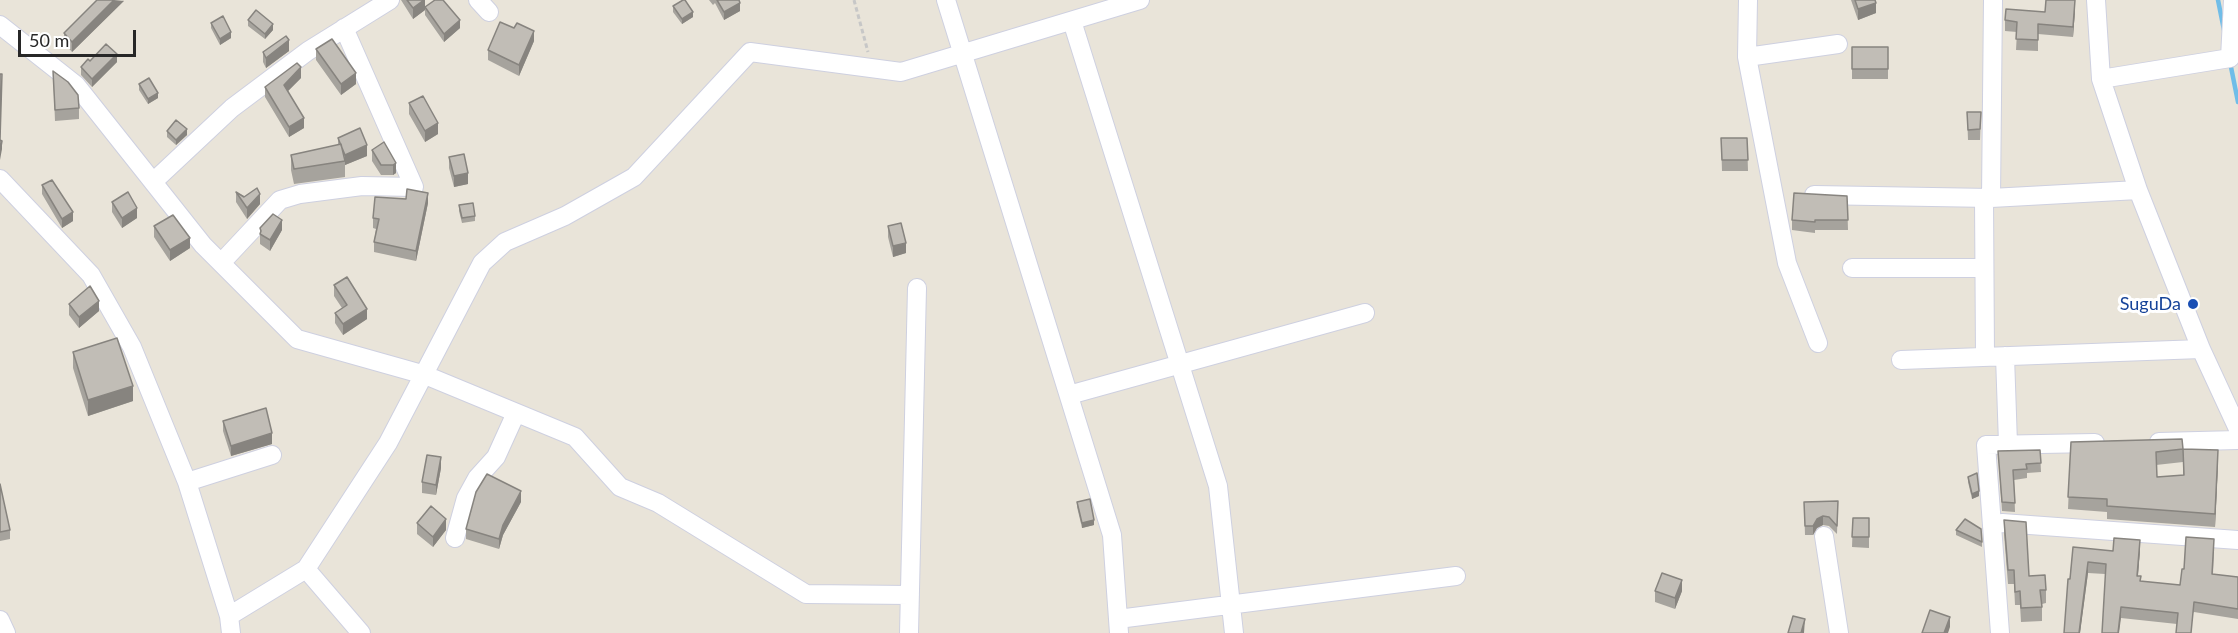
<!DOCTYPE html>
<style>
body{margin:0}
#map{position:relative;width:2238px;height:633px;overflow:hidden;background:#e9e4d9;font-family:Lato,sans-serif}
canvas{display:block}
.scale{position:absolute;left:18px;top:30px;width:118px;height:27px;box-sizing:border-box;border:3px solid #272727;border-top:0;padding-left:8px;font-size:18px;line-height:21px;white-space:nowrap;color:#272727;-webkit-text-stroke:4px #fff;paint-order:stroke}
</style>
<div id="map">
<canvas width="2238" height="633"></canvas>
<div class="scale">50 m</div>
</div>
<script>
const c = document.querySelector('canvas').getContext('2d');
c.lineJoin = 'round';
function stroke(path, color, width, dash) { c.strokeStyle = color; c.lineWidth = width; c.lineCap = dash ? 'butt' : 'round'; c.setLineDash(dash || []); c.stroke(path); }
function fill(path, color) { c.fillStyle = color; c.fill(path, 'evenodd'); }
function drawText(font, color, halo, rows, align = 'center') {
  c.font = font + ' Lato,sans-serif'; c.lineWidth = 6; c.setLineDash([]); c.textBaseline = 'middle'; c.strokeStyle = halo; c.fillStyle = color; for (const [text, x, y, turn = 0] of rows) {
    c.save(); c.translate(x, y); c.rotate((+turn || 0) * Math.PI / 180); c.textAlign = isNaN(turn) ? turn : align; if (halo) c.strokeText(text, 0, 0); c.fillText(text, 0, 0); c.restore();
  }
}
const stream = new Path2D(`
 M2218,0l6,30
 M2230,62l8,40`);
const path = new Path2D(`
 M854,0l14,52`);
const street = new Path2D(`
 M478,0l11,12
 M946,0l166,535 7,98
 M1748,0l-1,57 40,206 31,80
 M2096,0l5,79 37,111 63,159 37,80
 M1072,21l146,465 16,147
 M0,25l76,60 127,160 94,94 128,36 150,62 45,50 38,16 148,91 104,1
 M1747,57l91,-13
 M2101,79l129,-21 3,-58
 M0,179l91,96 41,72 55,135 42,134 2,17
 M153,182l79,-74 76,-57 82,-51
 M1814,195l177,3 147,-8
 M1984,198l1,159
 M1991,198l2,-198
 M221,263l59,-63 20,-6 62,-8 52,1 -70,-159
 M1852,268h132
 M2005,356l3,88
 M1901,360l300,-11
 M1069,395l296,-82
 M2159,442l79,-2
 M187,482l85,-27
 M2002,523l236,17
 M1824,536l15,97
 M455,538l11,-40 11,-20 19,-21 20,-44
 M306,569l55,64
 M229,616l77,-47 82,-126 94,-180 23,-21 60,-26 69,-39 116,-125 151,20 239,-72
 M1118,619l338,-43
 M0,620l6,13
 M909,633l8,-345
 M2000,633l-14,-188 109,-2`);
const wall = new Path2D(`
 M124,0l-52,52 -8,-9v-10z
 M401,0h24v7l35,21 -16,14 -19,-27v-5l-12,9z
 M709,0h30l1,11 -16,9 -9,-17 -2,2z
 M1851,0h24l1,13 -18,7z
 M673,6l20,11 -11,7 -9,-12z
 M2075,10l-2,27 -35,-3v17l-22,-1 1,-18 -12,-1v-11l40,-8z
 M248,20l25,10 -8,9 -17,-13z
 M211,23l20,15 -11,7 -9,-17z
 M534,41l-15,35 -31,-16v-10z
 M1852,47h36v32h-36z
 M316,49l40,35 -15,11 -25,-35z
 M289,51l-23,17 -3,-6v-10z
 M90,61l27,1 -25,25 -11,-12v-8z
 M53,71l26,37v11l-24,2z
 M301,78l-13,13 16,37 -15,9 -24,-40v-10z
 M139,84l19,14 -10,6 -9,-14z
 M409,103l29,31 -13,8 -16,-28z
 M1967,112h14l-1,28h-12z
 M167,131l20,4 -11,10 -9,-8z
 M338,138l29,18 -22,9v12l-51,7 -3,-14v-15l47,-10z
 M1721,138h26l1,33h-26z
 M372,150l24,13v10l-3,2h-12l-9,-14z
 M449,157l19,27 -14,3 -5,-19z
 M42,185l31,36 -11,7 -20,-34z
 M236,192l24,12 -13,15 -11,-17z
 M1847,196l1,34h-33v3l-23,-3v-10z
 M112,202l25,16 -15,10 -10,-16z
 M428,203l-12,58 -42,-9v-10l2,-13 -3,-1v-10z
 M459,205l16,11v5l-13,2 -3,-12z
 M154,226l36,22 -20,13 -16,-24z
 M888,226l18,27 -13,4 -5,-20z
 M260,228l22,2 -12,21 -10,-7z
 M334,285l33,34 -24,16 -8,-12v-10l7,-5 -8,-12z
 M69,304l30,7 -20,17 -10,-13z
 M73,352l60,49 -45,15 -15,-48z
 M223,421l49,23 -41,12 -8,-25z
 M2182,439l1,10 35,14 -3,64 -108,-8v-7l-39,-3 3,-67zM2183,462v13l-26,2 -1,-12z
 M2040,450l1,22 -14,1v5l-13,2 1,32 -13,-1 -4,-60z
 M441,468l-5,27 -14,-2v-11z
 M1968,477l11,19 -7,3 -4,-17z
 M0,484l10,46v9l-10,2z
 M1838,501l-1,33 -8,-8 -6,-1 -6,3 -4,7h-8l-1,-33z
 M521,502l-18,33 -4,14 -33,-10v-10z
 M1077,502l17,23 -12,3 -5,-21z
 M1853,518h16v30l-17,-1z
 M2004,520l25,56 17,14v13l-4,1v17l-21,1 -1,-17h-5l-1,-21h-6l-4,-50z
 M417,523l29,7 -13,17 -16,-13z
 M1956,530l26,12v5l-26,-12z
 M2073,547l40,4 27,-1 -2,26 3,5 39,4 4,-16 30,-19 -1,24 25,3v42l-44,-7 -17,12 -56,-6 -16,-44 -17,-1 -8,60h-16z
 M1655,591h27l-7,18 -20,-7z`);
const shadedWall = new Path2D(`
 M114,0l10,1 -52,51v-10z
 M424,0h1v10l-12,9v-11z
 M2075,0v10l-2,27v-10z
 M740,3v8l-16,9v-8z
 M1876,3v10l-18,7v-11z
 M693,12v5l-11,7v-5z
 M460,20v8l-16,14v-8z
 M273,24v6l-8,9v-5z
 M534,31v10l-15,35v-11z
 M231,32v6l-11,7v-6z
 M289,40v11l-23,17v-10z
 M117,54v8l-25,25v-8z
 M301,67v11l-17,17v-10z
 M356,73v11l-15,11v-11z
 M158,93v5l-10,6v-5z
 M304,118v10l-15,9v-10z
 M438,123v11l-13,8v-11z
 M187,129v6l-11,10v-5z
 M2,141v8l-2,11v-8z
 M367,145v11l-22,9v-10z
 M396,163v10l-3,2v-10z
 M468,173v11l-14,3v-11z
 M428,193v10l-12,58v-10z
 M260,194v10l-13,15v-11z
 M137,208v10l-15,10v-10z
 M73,212v9l-11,7v-9z
 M282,220v10l-12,21v-11z
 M190,238v10l-20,13v-11z
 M906,243v10l-13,4v-11z
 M99,301v10l-20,17v-11z
 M367,309v10l-24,16v-11z
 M133,386v15l-45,15v-16z
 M272,433v11l-41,12v-10z
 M2218,450v13l-3,64v-13z
 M441,457v11l-5,27v-10z
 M521,491v11l-18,33 -4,14v-10l4,-14z
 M1979,491v5l-7,3v-5z
 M1823,516v9l-6,3 -4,7v-9l4,-7z
 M446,519v11l-13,17v-10z
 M1094,520v5l-12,3v-5z
 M2140,540v10l-3,36v-10z
 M2088,562v11l-8,60h-1z
 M1682,580v11l-7,18v-11z
 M2121,607v11l-2,15h-1z
 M1950,617v10l-2,6h-4z
 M1805,619l-1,14h-3z`);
const building = new Path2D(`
 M97,0h17l-42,42 -8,-9z
 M407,0h17l-11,8z
 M435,0h8l17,20 -16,14 -19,-27z
 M683,0h2l8,12 -11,7 -9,-13z
 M717,0h22l1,3 -16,9z
 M1855,0h20l1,3 -18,6z
 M2046,0h29l-2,27 -35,-3v16l-22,-1 1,-17 -12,-2 1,-11 39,3z
 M256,10l17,14 -8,10 -17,-14z
 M223,16l8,16 -11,7 -9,-16z
 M500,22l14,6 3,-5 17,8 -15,34 -31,-15z
 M286,36l3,4 -23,18 -3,-6z
 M332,39l24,34 -15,11 -25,-35z
 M106,44l11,10 -25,25 -11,-12 7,-8 2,2z
 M1852,47h36v22h-36z
 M297,63l4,4 -17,18 20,33 -15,9 -24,-40z
 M53,71l15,11 10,13 1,13 -24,2z
 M0,74h2l-2,66 2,1 -2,11z
 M149,78l9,15 -10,6 -9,-15z
 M423,96l15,27 -13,8 -16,-28z
 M1967,112h14l-1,17 -12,1z
 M176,120l11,9 -11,11 -9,-9z
 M360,128l7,17 -22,10 -7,-17z
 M1721,138h26l1,22h-26z
 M384,142l12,21 -3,2h-12l-9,-15z
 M341,144l4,17 -51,8 -3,-14z
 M464,154l4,19 -14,3 -5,-19z
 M52,180l21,32 -11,7 -20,-34z
 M257,188l3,6 -13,14 -11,-16 8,5z
 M407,189l21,4 -12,58 -42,-9 5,-23 -6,-1 2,-21 31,2z
 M128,192l9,16 -15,10 -10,-16z
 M1794,193l53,3 1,24h-33v2l-23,-2z
 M473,203l2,13 -13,2 -3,-13z
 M273,214l9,6 -12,20 -10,-6 1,-3 -1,-3z
 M173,215l17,23 -20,12 -16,-24z
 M901,223l5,20 -13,3 -5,-20z
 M347,277l20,32 -24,15 -8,-11 12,-8 -13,-20z
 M90,286l9,15 -20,16 -10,-13z
 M117,338l16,48 -45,14 -15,-48z
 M266,408l6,25 -41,13 -8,-25z
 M2182,439l1,10 -27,3 1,25 27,-2 -1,-26 35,1 -3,64 -108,-8v-7l-39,-2 3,-55z
 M2040,450l1,13 -15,1 1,5 -14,1 2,33 -13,-1 -4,-51z
 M427,455l14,2 -5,28 -14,-3z
 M1977,473l2,18 -7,3 -4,-17z
 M487,474l34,17 -18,34 -4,14 -33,-10 10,-37z
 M0,484l10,46 -10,2z
 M1090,499l4,21 -12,3 -5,-21z
 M1838,501l-1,25 -8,-9 -6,-1 -6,3 -4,7h-8l-1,-24z
 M431,506l15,13 -13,18 -16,-14z
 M1853,518h16v19h-17z
 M1965,519l16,10 1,13 -26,-12z
 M2004,520l22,2 3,54 16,-1 1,15h-6l2,17 -21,1 -1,-17 -5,1 -1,-22h-6z
 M2186,537l28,2 -2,35 26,3v32l-44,-7 -3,31h-15l2,-20 -57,-6 -3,26h-16l4,-69 -18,-2 -9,71h-15l4,-54h2l3,-32 40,4 1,-13 26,2 -3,36h4l-1,5 40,4 2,-16h2z
 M1662,573l20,7 -7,18 -20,-7z
 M1930,610l20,7 -6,16h-22z
 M1793,616l12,3 -4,14h-13z`);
const markers = [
 [2193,304,6,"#1a4fb4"]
];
const transitNames = [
 ["SuguDa",2181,304]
];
stroke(stream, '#70bde8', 4.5);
stroke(street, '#ced0e0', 20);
stroke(path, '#c7c7c7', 3, [4.5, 3]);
stroke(street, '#fff', 18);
fill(wall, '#a6a39d');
fill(shadedWall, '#87847f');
fill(building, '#c1bdb6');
stroke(building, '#87847f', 1.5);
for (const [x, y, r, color] of markers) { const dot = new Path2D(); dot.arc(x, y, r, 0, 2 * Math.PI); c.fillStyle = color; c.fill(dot); stroke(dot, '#fff', 2); }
drawText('18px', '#164399', '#fff', transitNames, 'right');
</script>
